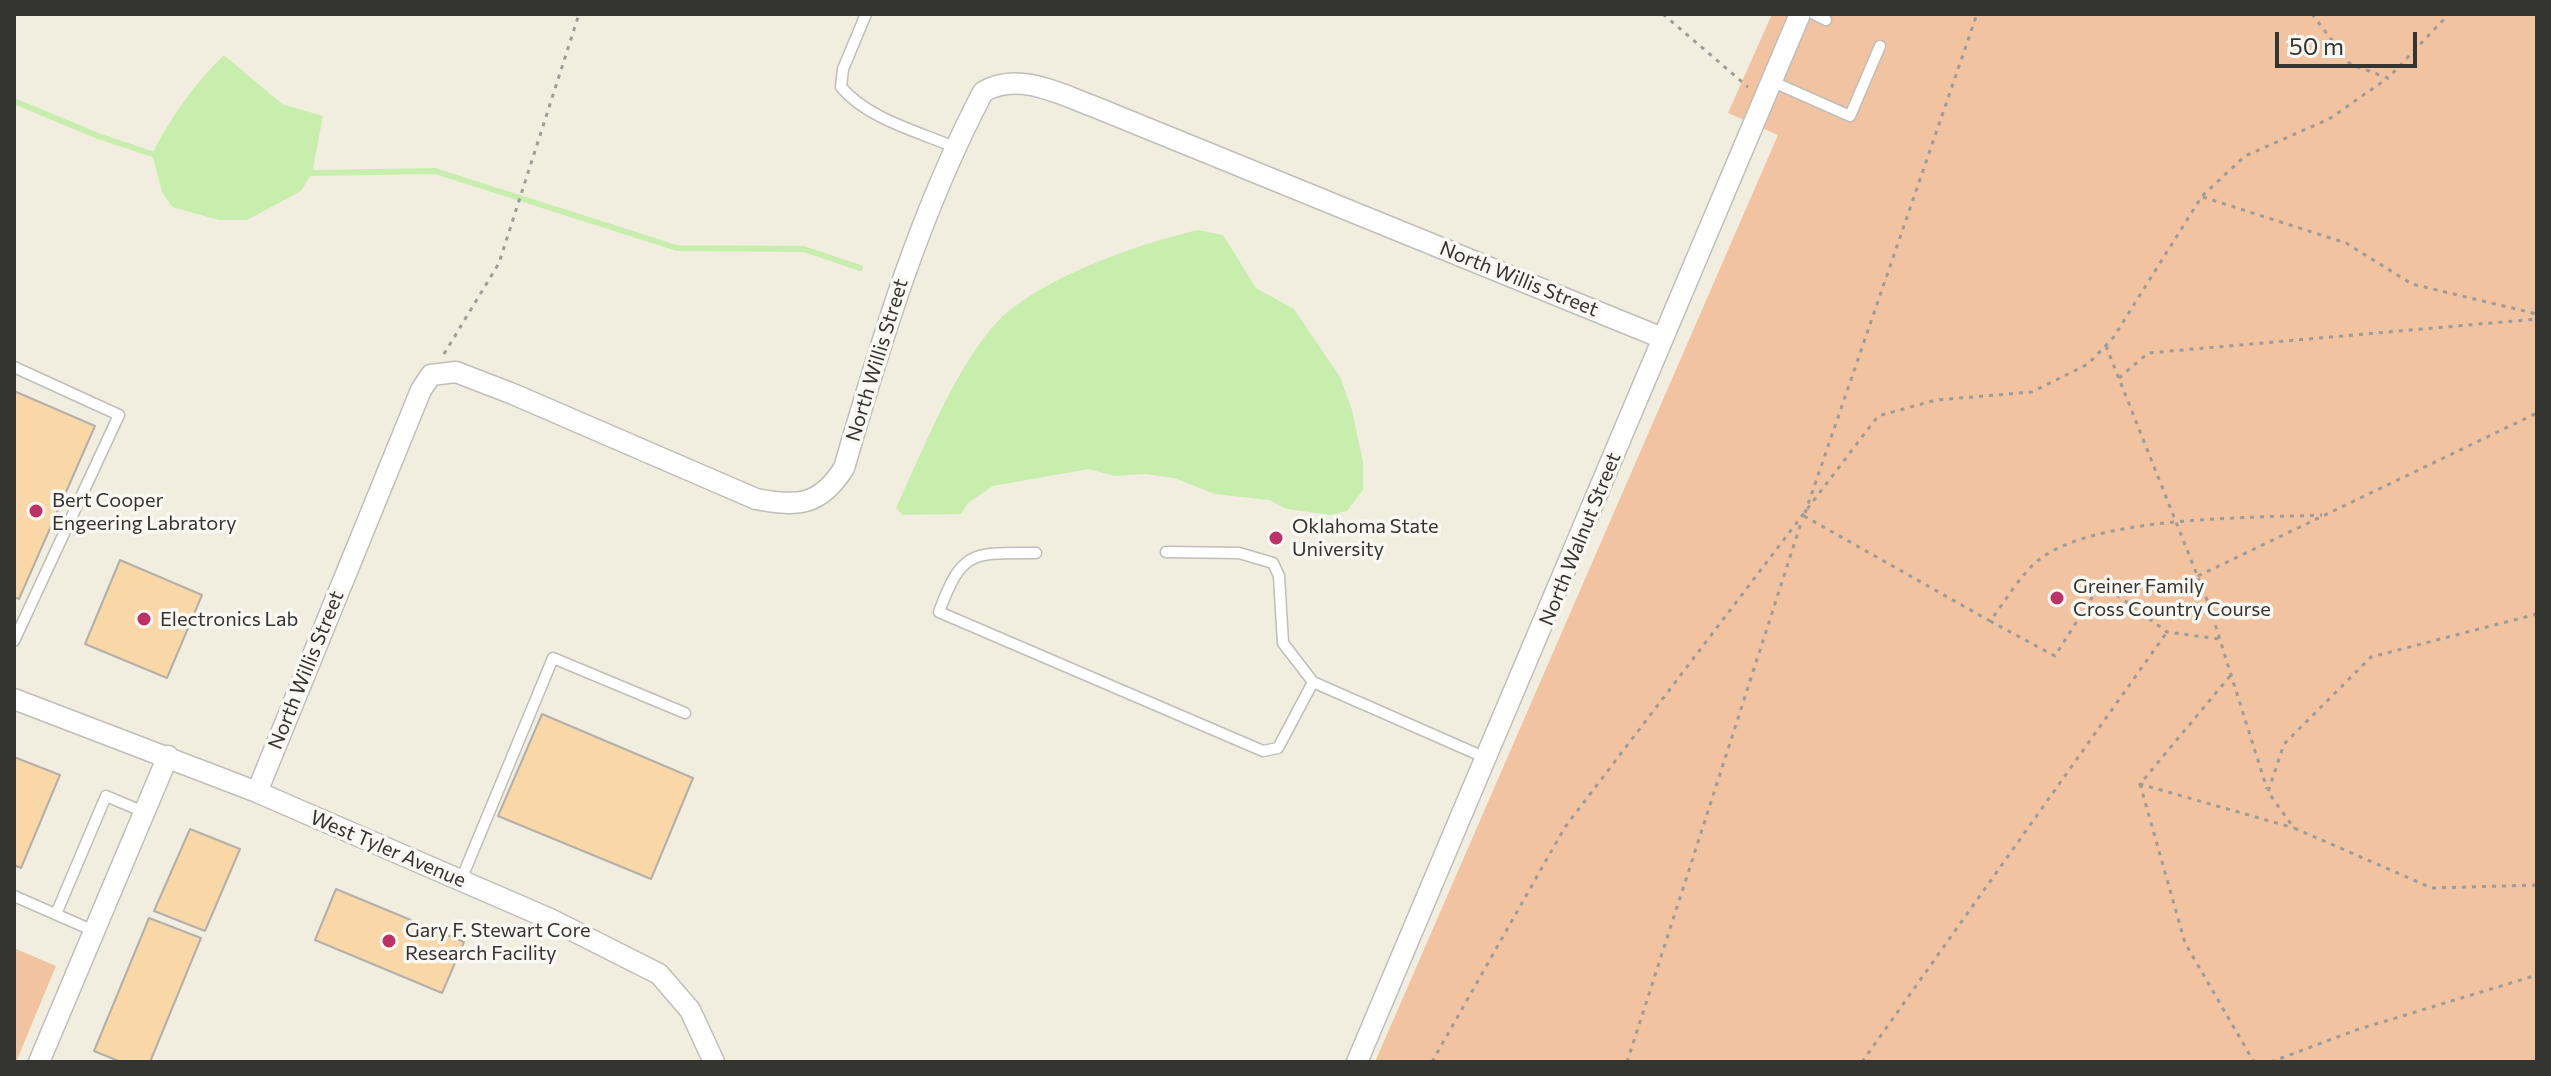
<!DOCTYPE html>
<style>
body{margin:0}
#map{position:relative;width:2551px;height:1076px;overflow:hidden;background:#faf8f2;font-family:Commissioner,sans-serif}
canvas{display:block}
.frame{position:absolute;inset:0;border:16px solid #343431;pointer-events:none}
.scale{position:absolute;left:2275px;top:32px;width:142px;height:36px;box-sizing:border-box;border:4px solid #343431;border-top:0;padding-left:10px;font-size:24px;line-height:28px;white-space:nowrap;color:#343431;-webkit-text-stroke:6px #faf8f2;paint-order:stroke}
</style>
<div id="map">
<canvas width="2551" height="1076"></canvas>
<div class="frame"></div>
<div class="scale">50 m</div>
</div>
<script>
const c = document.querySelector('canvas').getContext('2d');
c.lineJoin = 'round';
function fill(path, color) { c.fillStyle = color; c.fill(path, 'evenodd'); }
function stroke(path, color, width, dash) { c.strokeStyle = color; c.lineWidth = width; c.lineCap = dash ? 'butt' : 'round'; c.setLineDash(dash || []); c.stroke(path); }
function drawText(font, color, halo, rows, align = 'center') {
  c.font = font + ' Commissioner,sans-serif'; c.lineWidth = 7; c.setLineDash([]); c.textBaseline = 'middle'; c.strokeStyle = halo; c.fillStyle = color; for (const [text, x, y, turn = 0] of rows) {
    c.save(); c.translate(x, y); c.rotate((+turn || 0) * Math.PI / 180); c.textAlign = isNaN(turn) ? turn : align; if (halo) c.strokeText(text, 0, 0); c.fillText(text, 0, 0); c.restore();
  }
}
const built = new Path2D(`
 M14,14h2523v1048h-2523z`);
const green = new Path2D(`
 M1772,14h765v1048h-1162l403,-927 -50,-22z
 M14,948l42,18 -40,96h-2z`);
const water = new Path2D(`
 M224,55l58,49 41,12 -11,57 -11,18 -54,29h-28l-47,-13 -10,-15 -10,-38c19,-37 42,-70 72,-99z
 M1198,230l25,5 33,53 38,21 46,68 12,33 11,52v28l-16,21 -16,4 -44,-6 -18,-9 -54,-6 -41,-16 -29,-4 -31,2 -25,-7 -96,17 -25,17 -7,11 -58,1 -7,-7c26,-56 61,-145 103,-188 42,-42 141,-77 199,-90z`);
const stream = new Path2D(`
 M14,101l84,35 54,18
 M312,173l123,-2 242,77 127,1 56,19`);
const building = new Path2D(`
 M14,391l81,35 -76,173 -5,-2z
 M120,560l82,35 -35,83 -82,-34z
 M542,714l151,64 -42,101 -153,-63z
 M14,757l46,18 -39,93 -7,-3z
 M190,829l50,20 -35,82 -51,-20z
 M336,889l128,53 -22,51 -127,-53z
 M149,918l52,20 -51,124h-29l-27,-11z`);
const path = new Path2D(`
 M1663,14l85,73
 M2312,14l38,50 38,14 61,-64
 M2203,197l143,46 66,41 125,30
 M2106,346l103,259 58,184
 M444,354l55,-91 80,-249
 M2119,378l29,-25 389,-34
 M1805,513l172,-499
 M1804,516l186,105c15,-19 31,-48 50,-62 56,-43 210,-41 282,-44
 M2198,576l339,-163
 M2537,614l-166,43 -87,87 -16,48 26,36 138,60 105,-3
 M1990,621l65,35 46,-73 66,49 52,7
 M2230,676l-90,108 154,44
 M2140,784l45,159 69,119
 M1432,1062l133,-235 313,-411 58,-16 96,-8 56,-28 25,-26 89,-142 43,-40 84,-37 59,-41
 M1627,1062l175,-542
 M1862,1062l305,-430
 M2271,1062l85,-32 181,-55`);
const lane = new Path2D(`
 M866,14l-23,55 -2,18c27,32 76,44 113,60
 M1814,14l12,6
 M1771,81l79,35 30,-70
 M14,367l105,48 -105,226
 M1036,553c-65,0 -74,-3 -97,59l324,139 15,-3 35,-66 -30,-39 -4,-67 -6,-13 -34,-10 -73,-1
 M1313,682l173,76
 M461,880l92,-222 132,55
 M14,896l80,35
 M56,914l50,-118 38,16`);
const street = new Path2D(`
 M14,699l243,93 293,127 109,55 31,36 24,52
 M257,792l164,-402 10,-15 25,-3 57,22 243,105c42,8 64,7 88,-31 38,-130 76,-256 139,-376 35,-21 77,2 112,15l567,231
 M39,1062l129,-306
 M1357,1062l443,-1048`);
const markers = [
 [36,511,8,"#bd3167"],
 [1276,538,8,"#bd3167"],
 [2057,598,8,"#bd3167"],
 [144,619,8,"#bd3167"],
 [389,941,8,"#bd3167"]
];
const streetNames = [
 ["North Willis Street",1519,279,22],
 ["North Willis Street",877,360,-73],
 ["North Walnut Street",1580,539,-68],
 ["North Willis Street",306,670,-68],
 ["West Tyler Avenue",388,849,23]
];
const poiNames = [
 ["Bert Cooper",52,500],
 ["Engeering Labratory",52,523],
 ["Oklahoma State",1292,526],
 ["University",1292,549],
 ["Greiner Family",2073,586],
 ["Cross Country Course",2073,609],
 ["Electronics Lab",160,619],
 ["Gary F. Stewart Core",405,930],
 ["Research Facility",405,953]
];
fill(built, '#f1eee0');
fill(green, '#f1c3a0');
fill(water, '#c8eeae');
stroke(stream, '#c8eeae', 6);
fill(building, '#fad7a6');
stroke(building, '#b3afaa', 2);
stroke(lane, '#bfbeb8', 13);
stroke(street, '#bfbeb8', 23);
stroke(path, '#9d9c98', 3, [4, 6]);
stroke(lane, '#fff', 10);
stroke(street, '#fff', 20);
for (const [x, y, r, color] of markers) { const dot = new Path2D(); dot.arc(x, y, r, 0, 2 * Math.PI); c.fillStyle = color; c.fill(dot); stroke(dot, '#faf8f2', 3); }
drawText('20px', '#343431', '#faf8f2', streetNames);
drawText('20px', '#343431', '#faf8f2', poiNames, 'left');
</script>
